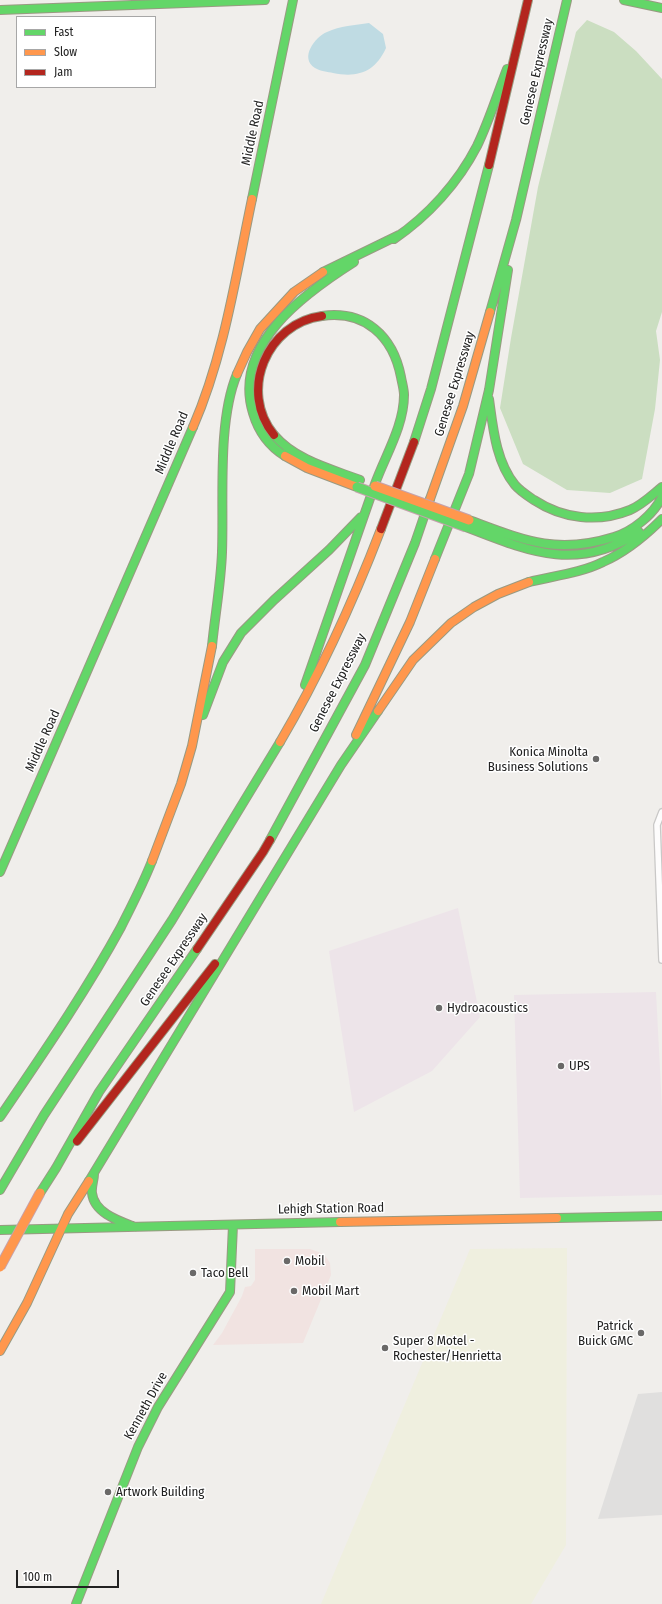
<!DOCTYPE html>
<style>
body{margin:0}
#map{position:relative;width:662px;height:1604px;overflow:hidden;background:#f0eeeb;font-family:"Fira Sans Condensed",sans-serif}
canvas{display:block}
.legend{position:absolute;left:16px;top:16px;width:140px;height:72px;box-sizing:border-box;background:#fff;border:1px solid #a7a7a7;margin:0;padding:5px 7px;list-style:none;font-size:12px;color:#222}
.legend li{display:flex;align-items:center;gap:8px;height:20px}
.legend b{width:20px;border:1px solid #a7a7a7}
.scale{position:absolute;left:16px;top:1570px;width:103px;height:18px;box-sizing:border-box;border:2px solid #222;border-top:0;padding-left:5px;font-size:12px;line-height:14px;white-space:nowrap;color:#222;-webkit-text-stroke:3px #fff;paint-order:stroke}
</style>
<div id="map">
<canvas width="662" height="1604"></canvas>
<ul class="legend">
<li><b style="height:5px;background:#63d668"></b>Fast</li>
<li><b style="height:5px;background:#ff974d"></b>Slow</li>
<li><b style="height:5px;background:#b3261e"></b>Jam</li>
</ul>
<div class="scale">100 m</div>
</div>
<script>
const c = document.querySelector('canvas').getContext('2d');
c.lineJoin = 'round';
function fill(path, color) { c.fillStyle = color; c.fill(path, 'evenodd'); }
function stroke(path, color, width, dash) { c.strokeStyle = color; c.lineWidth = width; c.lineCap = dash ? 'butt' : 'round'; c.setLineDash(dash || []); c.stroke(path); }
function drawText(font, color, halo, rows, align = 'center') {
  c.font = font + ' "Fira Sans Condensed",sans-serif'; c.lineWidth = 3; c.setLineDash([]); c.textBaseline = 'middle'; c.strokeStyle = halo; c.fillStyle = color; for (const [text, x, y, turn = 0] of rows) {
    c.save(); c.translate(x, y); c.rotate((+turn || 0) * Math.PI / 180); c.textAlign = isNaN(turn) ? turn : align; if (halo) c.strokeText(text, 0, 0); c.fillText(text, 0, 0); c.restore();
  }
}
const commercial = new Path2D(`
 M255,1249h55l14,5 6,9 1,12 -28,68 -90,2 9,-12 20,-37 3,-9 6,-1 4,-6z`);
const industrial = new Path2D(`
 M458,908l22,109 -48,54 -78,41 -25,-161z
 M656,992l6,116v87l-142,3 -6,-203z`);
const farmland = new Path2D(`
 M567,1248l-1,297 -35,59h-210l149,-355z`);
const forest = new Path2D(`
 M587,20l27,12 22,19 26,28v233l-6,19 4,29 -5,49 -13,70 -32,14 -43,-3 -44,-26 -23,-56 11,-70 27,-151 38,-155z`);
const parking = new Path2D(`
 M662,1392v123l-64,4 40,-125z`);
const water = new Path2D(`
 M369,23l14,11 3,14c-11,24 -28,30 -53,25 -5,-1 -13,-2 -18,-5 -16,-10 0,-31 12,-36 13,-6 28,-7 42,-9z`);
const street = new Path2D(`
 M662,812l-5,13 5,135`);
const fast = new Path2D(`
 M624,0l38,8
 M0,10l265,-10
 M252,199l41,-199
 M394,239c34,-23 64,-56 83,-93 12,-25 20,-51 30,-77
 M323,272l76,-37
 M490,312l26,-92 51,-220
 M489,399c4,29 7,63 26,86 5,6 13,11 19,15 29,19 64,23 96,10 12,-5 22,-15 32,-23
 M274,435c21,25 57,34 86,45
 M414,442l17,-53 58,-224
 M285,456c-16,-10 -27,-26 -32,-43 -21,-68 52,-120 101,-151
 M469,520c54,20 87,35 145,17 19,-6 39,-22 48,-40
 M466,527c62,24 111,46 173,5
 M435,559l34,-85 20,-84 19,-120
 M529,582c24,-6 52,-9 74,-20 23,-10 41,-25 59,-43
 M212,646c3,-31 9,-63 10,-94 2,-52 -5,-130 15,-178
 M305,685c23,-67 46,-134 70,-201 10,-28 29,-58 29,-89 0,-6 -2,-12 -3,-18 -8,-41 -36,-67 -79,-61
 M203,715l20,-53 18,-29 33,-33 55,-50 32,-33
 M270,840l95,-175 50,-122 15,-44
 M0,872l193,-445
 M0,1117c42,-62 85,-124 121,-190 11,-22 22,-43 31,-66
 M94,1174c0,6 -3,13 -2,19 2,20 27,28 43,34
 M89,1181l252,-416 37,-54
 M0,1190l44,-75 128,-195 108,-178
 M40,1193l16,-25 43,-76 98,-143
 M557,1218l105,-2
 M0,1230l340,-8
 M76,1604l62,-157 20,-40 72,-115 3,-67`);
const slow = new Path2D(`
 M237,374l10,-22 13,-23 34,-37 29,-20
 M193,427c31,-71 43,-152 59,-228
 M285,456l22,12 50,19
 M430,499l33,-93 27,-94
 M378,711l35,-51 38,-37 23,-16 24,-13 31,-12
 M356,735l54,-113 25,-63
 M280,742c40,-68 73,-140 101,-213
 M152,861l29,-77 11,-38 20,-100
 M340,1222l217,-4
 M0,1351l27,-48 41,-89 21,-33`);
const jam = new Path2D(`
 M489,165l39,-165
 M274,435c-36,-44 -7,-112 48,-119
 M381,529l33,-87
 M197,949l66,-97 7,-12
 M77,1141l138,-177`);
const fastBridge = new Path2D(`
 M357,487l109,40`);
const slowBridge = new Path2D(`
 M375,486l94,34
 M0,1267l40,-74`);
const markers = [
 [596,759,4,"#6a6968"],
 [439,1008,4,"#6a6968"],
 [561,1066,4,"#6a6968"],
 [287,1261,4,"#6a6968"],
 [193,1273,4,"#6a6968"],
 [294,1291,4,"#6a6968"],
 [641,1333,4,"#6a6968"],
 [385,1348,4,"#6a6968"],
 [108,1492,4,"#6a6968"]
];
const streetNames = [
 ["Genesee Expressway",537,72,-77],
 ["Middle Road",253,133,-78],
 ["Genesee Expressway",455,384,-73],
 ["Middle Road",172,443,-67],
 ["Genesee Expressway",338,683,-63],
 ["Middle Road",43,741,-66],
 ["Genesee Expressway",174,960,-56],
 ["Lehigh Station Road",331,1209,-1],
 ["Kenneth Drive",146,1406,-61]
];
const poiNames = [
 ["Konica Minolta",588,752,"right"],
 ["Business Solutions",588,767,"right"],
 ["Hydroacoustics",447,1008],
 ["UPS",569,1066],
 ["Mobil",295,1261],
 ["Taco Bell",201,1273],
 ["Mobil Mart",302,1291],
 ["Patrick",633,1326,"right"],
 ["Buick GMC",633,1341,"right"],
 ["Super 8 Motel -",393,1341],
 ["Rochester/Henrietta",393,1356],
 ["Artwork Building",116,1492]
];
fill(commercial, '#f1e3e1');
fill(industrial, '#ede4e9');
fill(farmland, '#efefdf');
fill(forest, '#cbdec1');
fill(parking, '#e0dfde');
fill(water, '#bfdbe3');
stroke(street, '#c9c8c7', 8);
stroke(fast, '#999a82', 10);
stroke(slow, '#999a82', 10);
stroke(jam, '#999a82', 10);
stroke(street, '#fdfcfc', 5.5);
stroke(fast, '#63d668', 8);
stroke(slow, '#ff974d', 8);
stroke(jam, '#b3261e', 8);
stroke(fastBridge, '#c5a2ac', 11, []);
stroke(slowBridge, '#c5a2ac', 11, []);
stroke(fastBridge, '#63d668', 9);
stroke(slowBridge, '#ff974d', 9);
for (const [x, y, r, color] of markers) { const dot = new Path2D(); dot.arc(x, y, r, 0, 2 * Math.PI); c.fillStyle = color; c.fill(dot); stroke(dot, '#fff', 1.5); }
drawText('13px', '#222', '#fff', streetNames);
drawText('13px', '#222', '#fff', poiNames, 'left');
</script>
